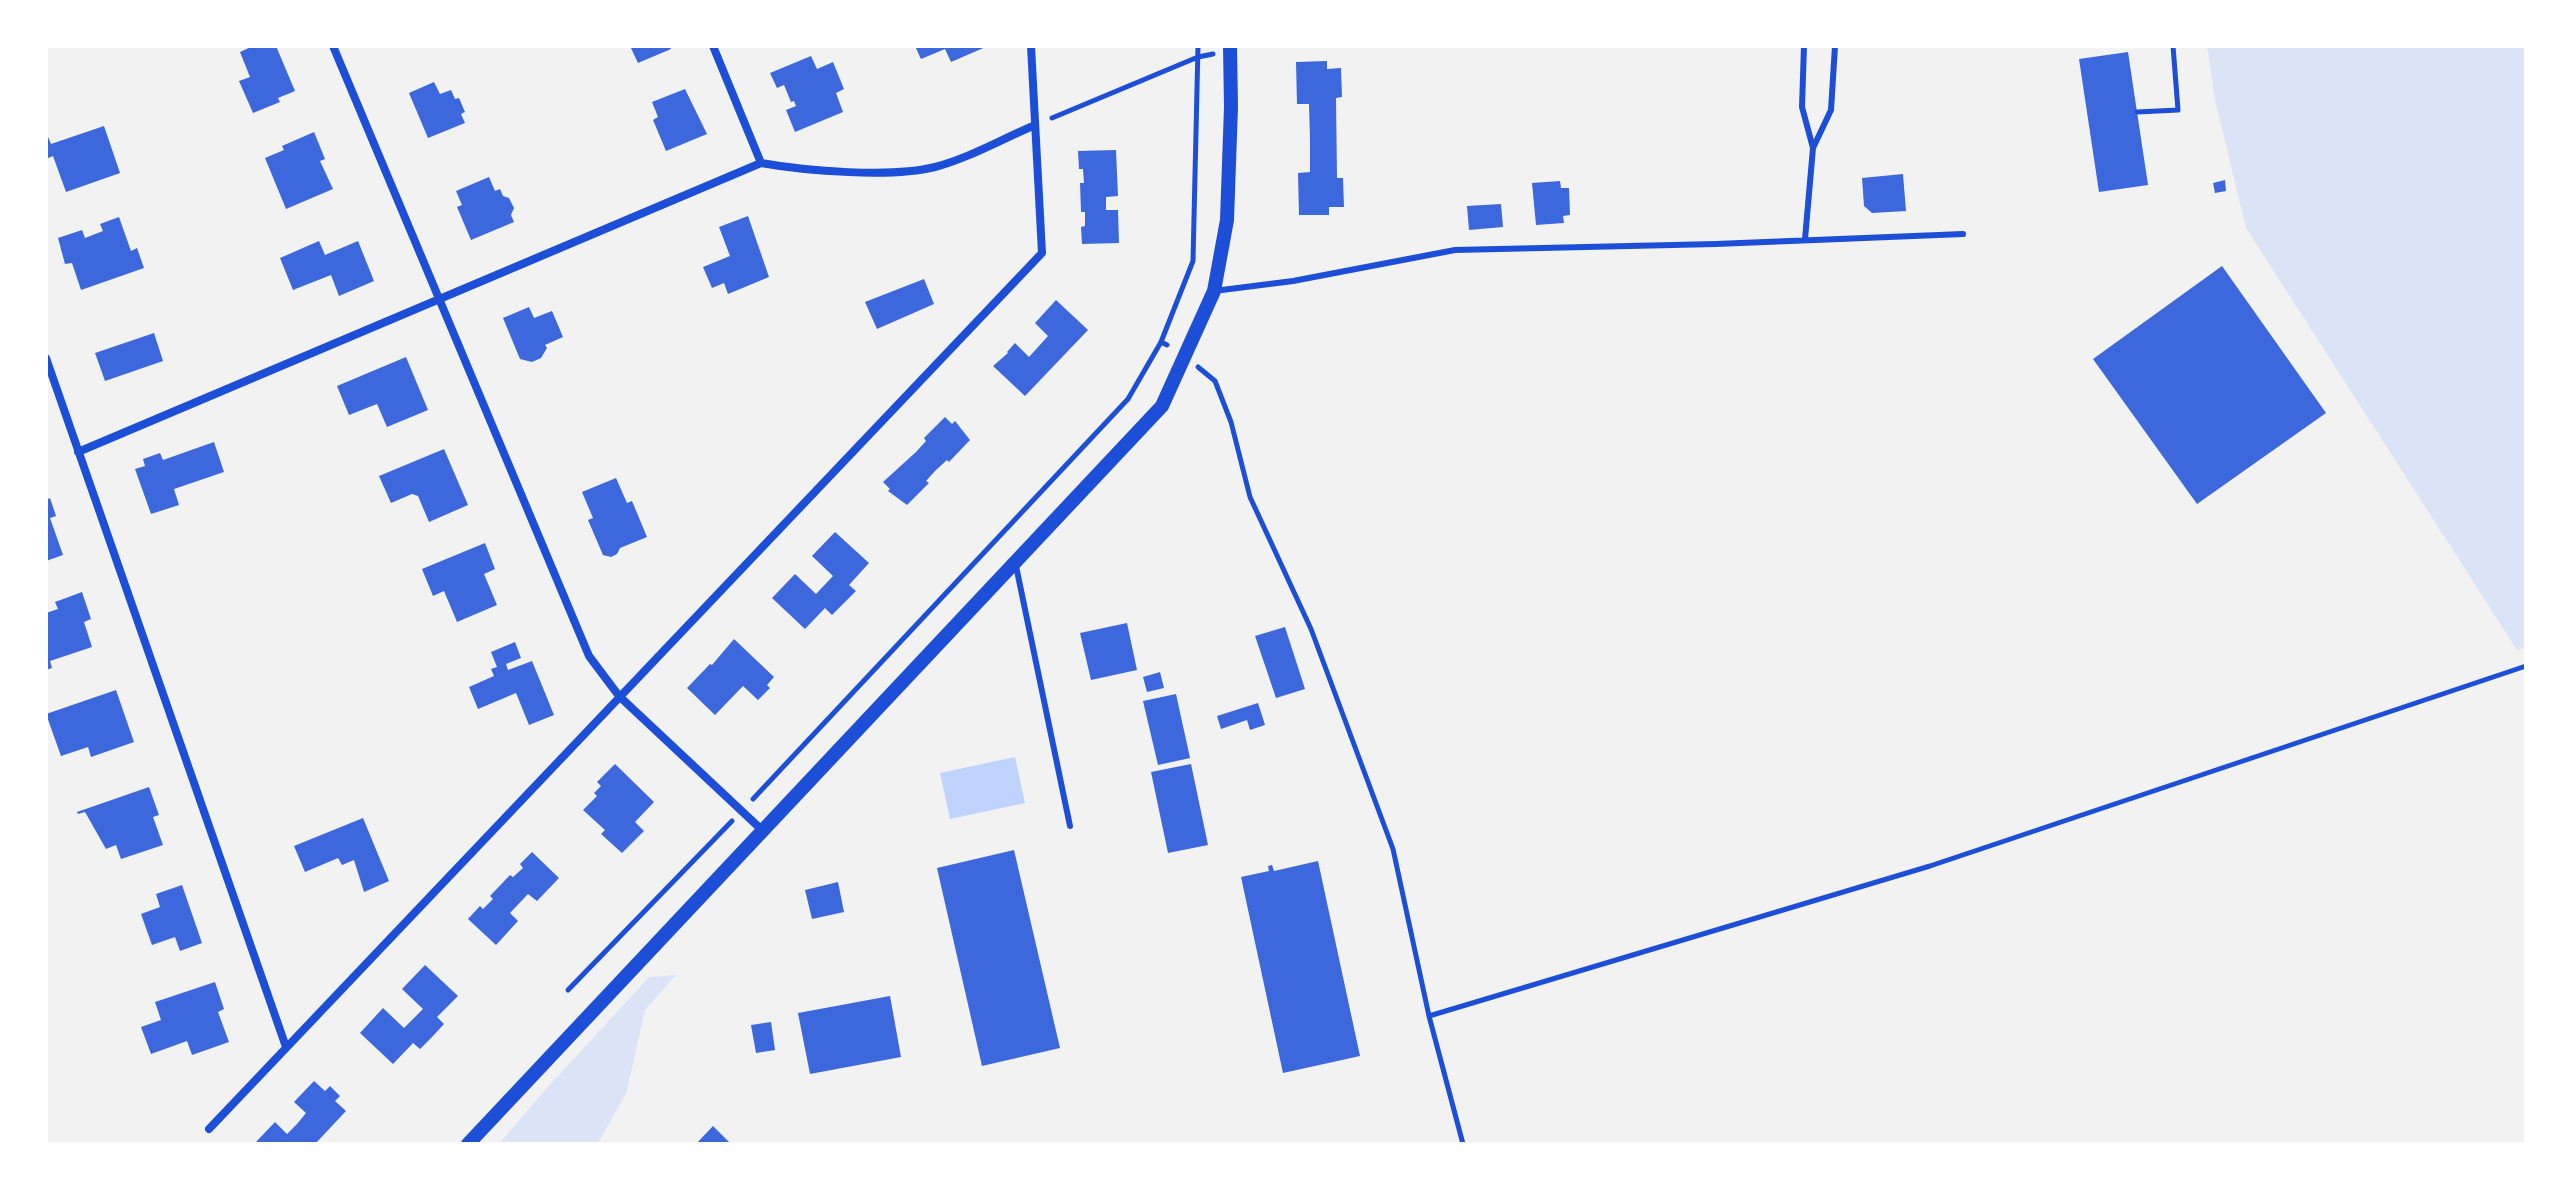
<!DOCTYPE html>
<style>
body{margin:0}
#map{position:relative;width:2572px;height:1190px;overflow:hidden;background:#f2f2f2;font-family:"Titillium Web",sans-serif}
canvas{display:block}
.frame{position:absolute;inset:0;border:48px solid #fff;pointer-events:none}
</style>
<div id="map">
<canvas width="2572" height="1190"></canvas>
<div class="frame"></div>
</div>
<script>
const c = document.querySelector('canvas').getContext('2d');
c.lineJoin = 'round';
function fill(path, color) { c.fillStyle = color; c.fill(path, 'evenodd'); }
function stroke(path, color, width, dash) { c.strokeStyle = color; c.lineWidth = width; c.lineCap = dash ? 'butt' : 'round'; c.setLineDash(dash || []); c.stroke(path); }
const green = new Path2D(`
 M2207,46h319v601l-9,3 -271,-422 -31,-128z
 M676,975l-31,35 -18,81 -29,53h-99l47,-55 103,-112z`);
const water = new Path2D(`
 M1015,757l10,46 -75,16 -10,-46z`);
const building = new Path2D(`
 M253,46h23l19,45 -17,7 2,4 -27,11 -14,-32 11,-4 -10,-25z
 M630,46h40l1,3 -33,14z
 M915,46h73l-37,16 -6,-13 -24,10z
 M2128,52l20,133 -49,7 -20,-133z
 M811,56l6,13 16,-7 11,27 -8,4 7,19 -48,20 -9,-22 10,-4 -2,-5 -3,1 -7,-17 -7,3 -7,-15z
 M1327,61v8l14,-1 1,29 -6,1 1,80h6l1,29h-15v8h-30l-1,-42 12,-1v-33l-1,-35h-12l-1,-42z
 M434,82l6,12 11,-4 4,9 4,-1 6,14 -4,2 4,9 -37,15 -19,-45z
 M685,89l22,45 -41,17 -13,-31 5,-3 -6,-15z
 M104,126l16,47 -54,19 -13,-36 -7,3v-27l5,12z
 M314,132l11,27 -5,2 13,28 -47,20 -21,-51 19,-8 -2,-4z
 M1116,150l2,46 -12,1v13h12l1,33 -37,1 -1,-17 4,-1v-14h-4l-1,-29h4l-1,-14h-4l-1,-18z
 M1903,174l3,37 -34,2 -8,-7 -2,-28z
 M489,177l6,14 5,-2 3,7 6,2 5,10 -3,7 3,7 -43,18 -14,-33 5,-2 -6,-14z
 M2225,180l1,11 -11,2 -2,-10z
 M1560,181l1,7h8l1,27 -7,1 1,7 -28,2 -4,-42z
 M1501,204l2,23 -34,3 -2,-24z
 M748,216l21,61 -41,17 -4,-11 -12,5 -9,-21 27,-11 -11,-29z
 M119,217l12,34 6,-3 7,20 -63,22 -9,-27 -7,1 -7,-26 24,-8 3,8 18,-7 -3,-7z
 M319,241l6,14 33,-14 16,40 -35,15 -8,-21 -38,15 -13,-32z
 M2222,266l104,147 -129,91 -104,-145z
 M924,279l10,25 -57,25 -12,-27z
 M1056,300l32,30 -63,66 -32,-30 15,-13 -1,-1 8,-9 14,14 19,-21 -13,-13z
 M529,307l5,11 18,-7 11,26 -18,8 2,3 -6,10 -9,4 -12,-3 -17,-41z
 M154,333l9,28 -58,20 -10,-28z
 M406,357l22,53 -41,17 -10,-23 -28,11 -12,-29z
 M945,417l7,7 3,-3 15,19 -21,22 -2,-2 -11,10 -10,11 3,2 -22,22 -19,-14 2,-2 -7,-7 33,-30 10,-11 -2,-3z
 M214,442l10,30 -50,17 5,16 -28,9 -16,-45 10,-3 -2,-7 17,-6 3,7z
 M444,449l24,56 -39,17 -11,-26 -6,-2 -21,9 -12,-27z
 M616,478l11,25 5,-2 15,36 -27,11 -3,6 -6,3 -8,-2 -15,-35 5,-2 -11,-26z
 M50,498l6,18 -6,2 13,37 -17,6v-61z
 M835,532l34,31 -20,22 7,6 -24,24 -7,-7 -20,21 -33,-31 23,-24 21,20 17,-18 -21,-20z
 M485,543l10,26 -11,5 13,31 -40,17 -13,-31 -11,5 -11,-27z
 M82,592l9,27 -7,3 8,25 -42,14 2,7 -6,2v-57l12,-4 -3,-7z
 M1127,623l10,47 -46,10 -11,-47z
 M1285,627l20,62 -29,9 -21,-62z
 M734,639l40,38 -7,8 3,3 -12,12 -15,-14 -28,29 -28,-27 23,-24 2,1z
 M515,642l6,16 -15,6 2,6 24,-9 22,54 -25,10 -13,-32 -38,16 -9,-22 25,-11 -3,-7 6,-2 -6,-15z
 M1160,672l4,16 -17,4 -4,-15z
 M116,690l18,52 -43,15 -3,-10 -27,9 -15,-42z
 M1176,694l14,64 -32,7 -15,-64z
 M1258,703l7,22 -15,5 -3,-10 -26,9 -4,-13z
 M615,764l39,38 -19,20 9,9 -22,22 -21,-19 4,-4 -22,-20 14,-14 -3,-3 7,-7 -4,-4z
 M1191,764l17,81 -40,8 -17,-81z
 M149,787l10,28 -6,2 10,28 -42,14 -5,-14 -10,4 -21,-37 -7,2 -1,-2z
 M363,818l26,63 -25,11 -10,-32 -12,5 -4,-7 -33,14 -11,-26z
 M1014,850l46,198 -78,18 -45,-198z
 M532,852l27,26 -22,23 -9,-7 -18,19 8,8 -22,24 -28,-26 12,-13 3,3 10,-10 -3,-3 20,-21 3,2 10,-9 -3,-4z
 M1318,861l42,195 -77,17 -42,-196 28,-6 -1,-5 4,-1 2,6z
 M838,882l6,30 -32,7 -7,-29z
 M182,885l20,58 -22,8 -5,-14 -23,8 -11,-31 19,-7 -4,-13z
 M425,965l33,31 -21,21 7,7 -12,13 -12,12 -7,-6 -20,21 -33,-31 23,-25 21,20 19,-19 -21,-20z
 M215,982l9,27 -6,3 11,30 -37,13 -5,-14 -36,13 -10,-27 20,-7 -6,-18z
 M890,996l11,61 -91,17 -12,-61z
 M771,1022l4,28 -19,3 -5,-28z
 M314,1081l11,10 5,-5 10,10 -5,5 11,10 -31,33h-58l-1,-2 19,-20 12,12 10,-10 9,-11 -12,-11z
 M713,1126l18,18h-35z`);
const path = new Path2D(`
 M2137,112l41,-2 -5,-64
 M1052,118l146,-61 15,-3
 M1167,345l-6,-3 32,-81 5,-215
 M1198,367l17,14 16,41 19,75 61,132 82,220 36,167 34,128
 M753,799l375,-400 33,-57
 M568,990l164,-169
 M1429,1016l501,-150 596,-200`);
const service = new Path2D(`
 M1804,46l-2,61 11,41 -8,91
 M1813,148l18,-38 4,-64
 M1214,291l79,-10 162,-31 261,-6 247,-10
 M1016,566l54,260`);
const minor = new Path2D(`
 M333,46l256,610 30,40 144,135
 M713,46l48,117
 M46,358l240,689
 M78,452l683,-289c45,8 131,15 174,4 34,-9 67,-28 98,-41
 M209,1129l833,-876 -11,-207`);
const tertiary = new Path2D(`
 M468,1144l694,-738 52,-115 13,-71 4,-113 -1,-61`);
fill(green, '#dbe4f7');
fill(water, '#bfd3fe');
fill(building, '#3d67dc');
stroke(path, '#1d4ed8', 5);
stroke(service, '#1d4ed8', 6);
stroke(minor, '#1d4ed8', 8);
stroke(tertiary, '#1d4ed8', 14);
</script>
